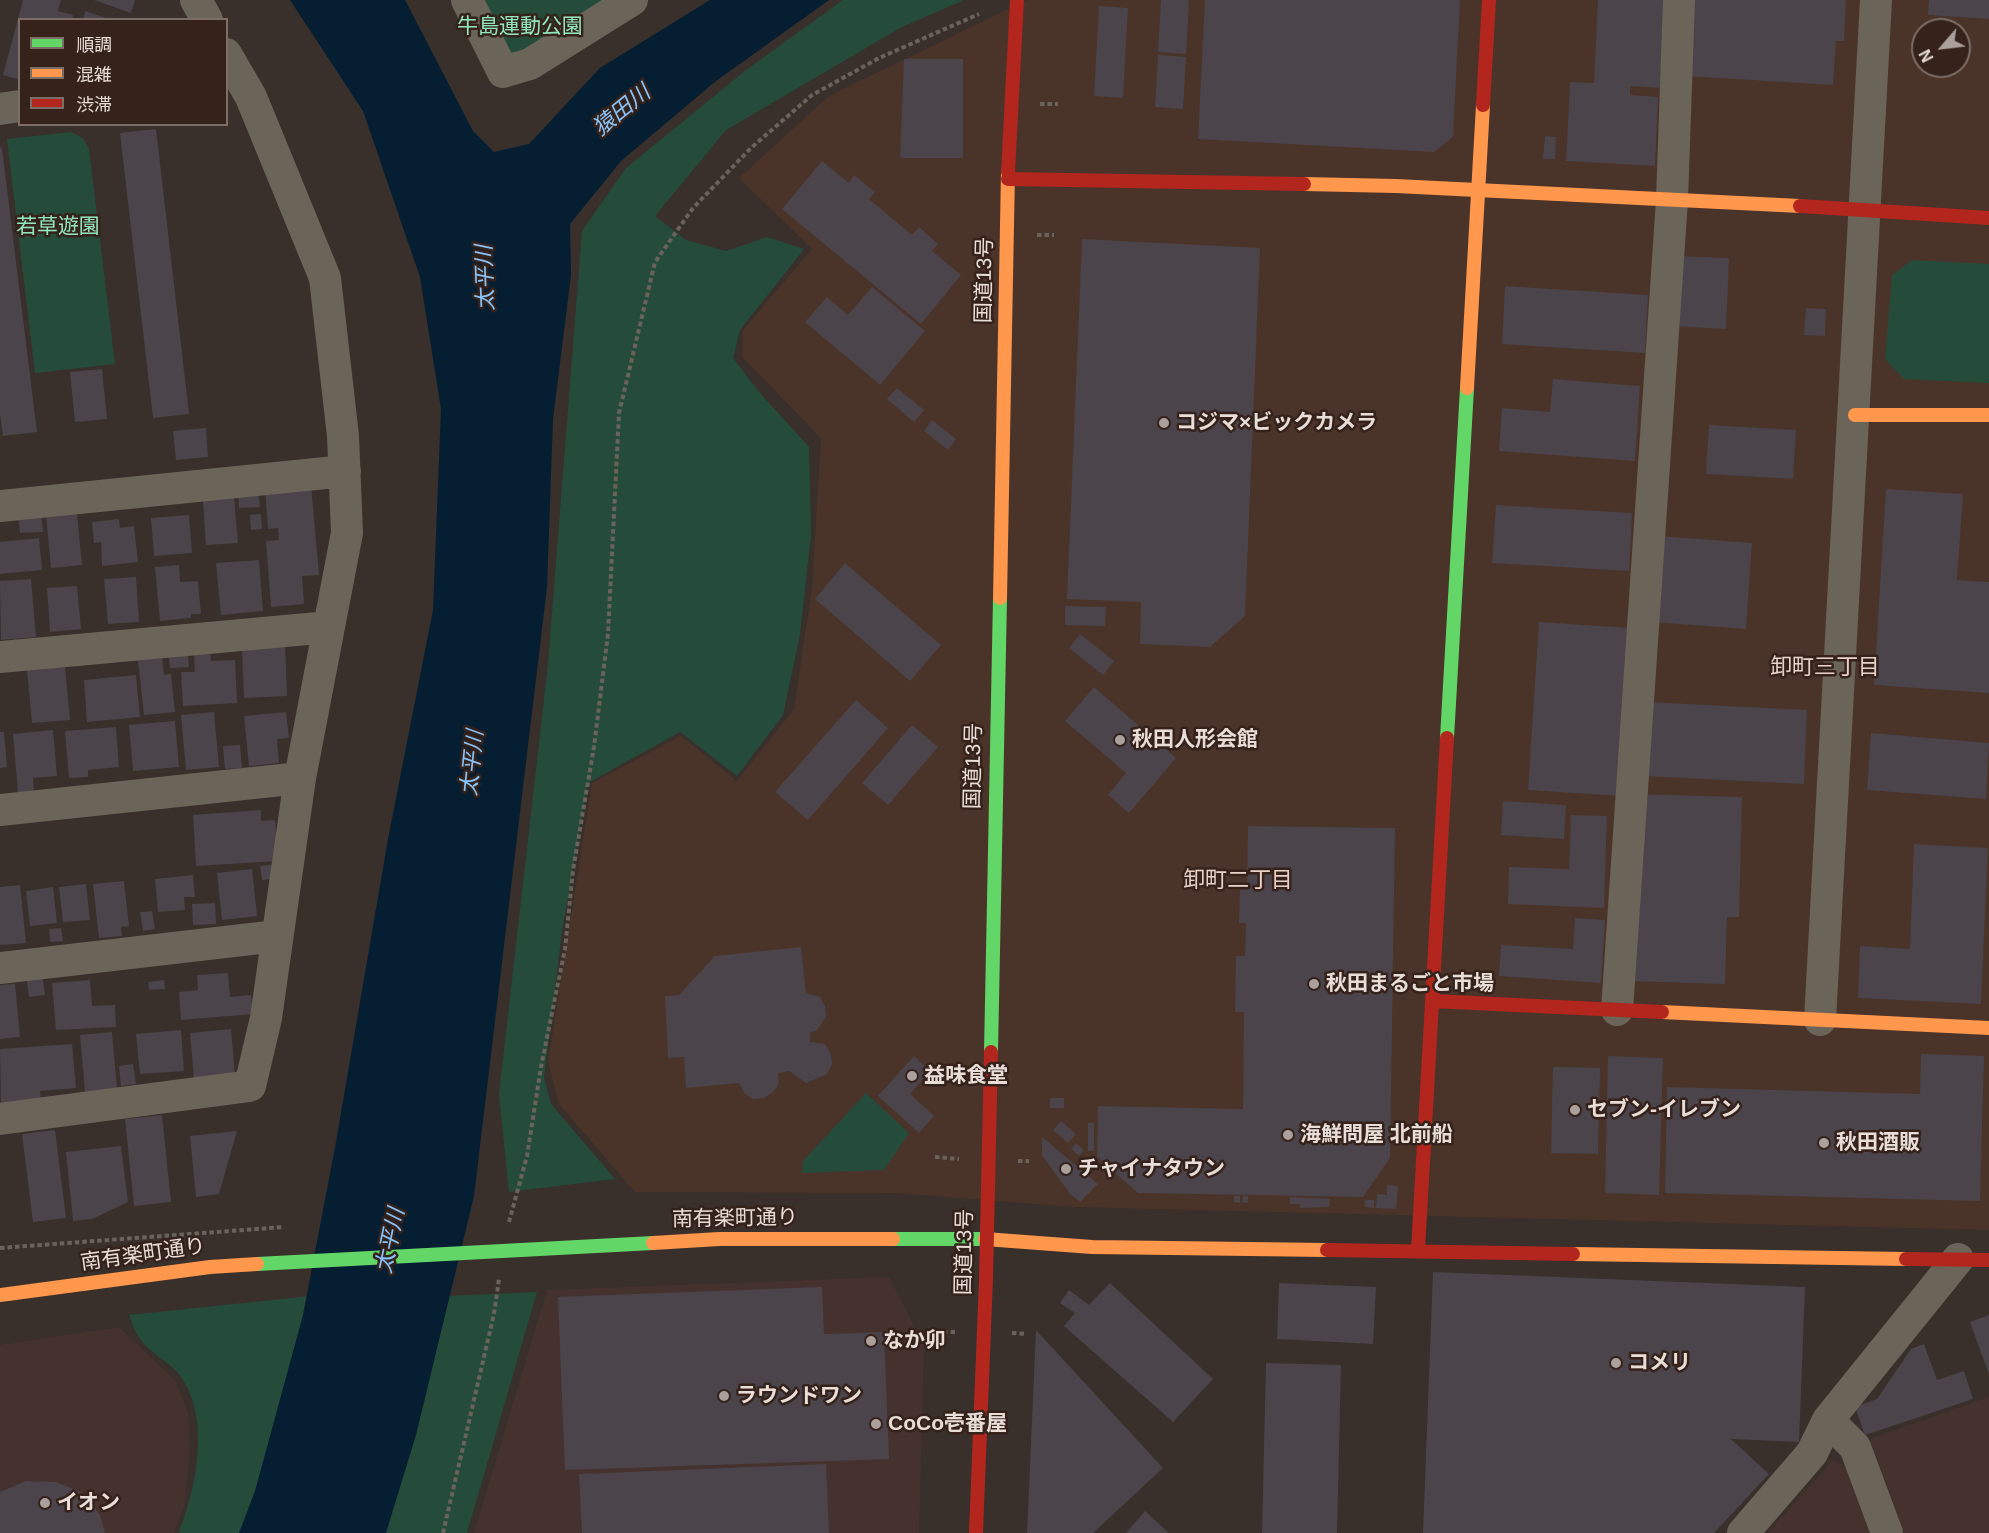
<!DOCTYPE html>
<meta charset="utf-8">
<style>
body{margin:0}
#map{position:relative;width:1989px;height:1533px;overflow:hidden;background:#392f2b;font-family:Arial,"Noto Sans JP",sans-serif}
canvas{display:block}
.legend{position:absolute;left:18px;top:18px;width:210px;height:108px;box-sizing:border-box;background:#34221b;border:2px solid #7c6d67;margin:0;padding:8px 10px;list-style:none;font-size:18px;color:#e9ddd8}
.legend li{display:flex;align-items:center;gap:12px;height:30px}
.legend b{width:30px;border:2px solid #7c6d67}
.north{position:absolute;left:1911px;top:18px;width:60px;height:60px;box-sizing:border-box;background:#34221b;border:2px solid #7c6d67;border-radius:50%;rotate:242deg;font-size:16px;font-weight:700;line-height:24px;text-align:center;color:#e9ddd8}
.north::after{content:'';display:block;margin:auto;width:21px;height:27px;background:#aba09b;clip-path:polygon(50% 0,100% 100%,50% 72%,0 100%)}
</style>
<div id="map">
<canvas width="1989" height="1533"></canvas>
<ul class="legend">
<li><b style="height:8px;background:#63d668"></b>順調</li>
<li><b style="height:8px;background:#ff974d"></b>混雑</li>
<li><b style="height:8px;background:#b3261e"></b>渋滞</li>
</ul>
<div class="north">N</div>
</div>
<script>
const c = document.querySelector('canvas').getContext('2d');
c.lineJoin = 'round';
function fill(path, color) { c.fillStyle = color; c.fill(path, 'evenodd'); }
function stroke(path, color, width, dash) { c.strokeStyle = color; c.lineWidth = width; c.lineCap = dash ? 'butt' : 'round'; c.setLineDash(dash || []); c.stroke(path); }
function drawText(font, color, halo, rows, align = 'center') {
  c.font = font + ' Arial,"Noto Sans JP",sans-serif'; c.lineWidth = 5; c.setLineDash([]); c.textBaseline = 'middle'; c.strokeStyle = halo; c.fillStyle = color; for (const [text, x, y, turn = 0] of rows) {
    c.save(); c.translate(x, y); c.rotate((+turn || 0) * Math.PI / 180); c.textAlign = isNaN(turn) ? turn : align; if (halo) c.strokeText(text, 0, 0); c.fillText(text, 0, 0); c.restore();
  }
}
const commercial = new Path2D(`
 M889,1277l35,68 -5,188h-445l73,-243z
 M119,1327l57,54 12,32 2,33 -5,57 -11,30h-174v-188z
 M1989,1397v136h-85l-34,-94z
 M1833,1460l14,8 24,65h-103z`);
const built = new Path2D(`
 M1027,0h962v1230l-914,-23 -180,-14 -260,-1 -76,-88 -11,-42 44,-279 89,-47 56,45 57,-72 18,-122 9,-149 -79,-81 1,-27 69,-81 -73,-71 90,-82zM1923,30h36v36h-36z`);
const green = new Path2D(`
 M475,0h142l-93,57 -24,-6z
 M843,0h121l-62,27 -176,103 -71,86 31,24 40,11 41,-14 37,12 -64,81 -7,28 26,34 50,55 2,88 -11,99 -17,81 -46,61 -57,-44 -92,51 -26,148 -18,147 7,26 64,75 -106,13 -10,-98 49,-430 34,-433 44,-63 120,-98z
 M71,132l12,6 6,11 26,215 -80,9 -28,-234z
 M1912,260l77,4v119l-85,-4 -19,-20 7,-84z
 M866,1093l43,40 -25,37 -82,3 1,-12z
 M537,1292l-70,241h-89l69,-237z
 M320,1295l-71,238h-70c17,-46 32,-112 2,-156 -11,-16 -33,-24 -43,-41 -4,-6 -6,-14 -9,-21z`);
const water = new Path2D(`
 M290,0h115l68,131 21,21 35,-8 71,-76 110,-68h119l-113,81 -95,80 -51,63 1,51 -18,144 -6,168 -73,609 -58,239 -30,98h-147l16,-42 48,-176 33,-173 52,-303 45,-229 8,-201 -21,-132 -57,-166z`);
const building = new Path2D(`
 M23,0h38l-3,11 15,4 -1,5h-52v60l-17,-5z
 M94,0h41l-4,13z
 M1161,0h28l-3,54 -28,-2z
 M1205,0h255l-7,137 -19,15 -236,-13z
 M1598,0h68l-4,88 -32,-2v9l28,2 -3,69 -89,-5 4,-79 24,1z
 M1690,0h156l-2,41h-8l-3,44 -148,-9z
 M1929,0h60v19l-61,-4z
 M1099,6l29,2 -5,90 -29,-2z
 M85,11l24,8v1h-26z
 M1158,55l28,2 -3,52 -28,-2z
 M904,59h59v99h-63z
 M156,129l33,285 -36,4 -33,-285z
 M1545,136l11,1 -1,22h-12z
 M0,148h2l35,284 -34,4 -3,-22z
 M822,161l27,22 5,-8 21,17 -6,7 43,36 7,-8 19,17 -6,7 29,24 -40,49 -139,-115z
 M1082,239l178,9 -15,368 -35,31 -70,-3 1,-42 -74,-3z
 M1674,256l55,2 -3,71 -55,-3z
 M1505,286l143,9 -3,58 -143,-9z
 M872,287l53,44 -45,54 -75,-63 22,-25 21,18z
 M1806,308l20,1 -1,27 -21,-1z
 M102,369l5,50 -32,3 -5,-50z
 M1553,379l87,7 -5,75 -136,-10 3,-43 48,4z
 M897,388l27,22 -10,12 -27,-23z
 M932,420l24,19 -8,11 -24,-19z
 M1709,425l87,5 -3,49 -87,-5z
 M206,428l2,29 -32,3 -3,-29z
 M311,484l8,91 -17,1 2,28 -33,3 -5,-66 13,-1 -1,-12 -10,1 -3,-41z
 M258,488l2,19 -21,1 -1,-19z
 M1886,489l77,5 -6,86 32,2v111l-115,-8z
 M234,498l4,45 -32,2 -3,-45z
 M1496,505l136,8 -3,58 -137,-8z
 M41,511l2,21 -23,1 -2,-20z
 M77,513l5,52 -31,3 -5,-53z
 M261,514l1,15 -11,1 -1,-15z
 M189,515l3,38 -38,3 -3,-38z
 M119,519l1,9 14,-2 4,36 -36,4 -1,-24 -7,1 -2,-21z
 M1659,536l93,7 -6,86 -93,-7z
 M39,538l3,32 -42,4v-32z
 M259,560l4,51 -42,4 -5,-52z
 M845,563l96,82 -31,36 -95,-82z
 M179,565l1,17 18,-1 3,33h-10v4l-31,3 -5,-54z
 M136,577l3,45 -31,2 -4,-45z
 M31,579l5,58 -35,3 -1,-59z
 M77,586l4,43 -31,3 -3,-44z
 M1065,606l41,1 -1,19 -40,-1z
 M1539,622l91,6 -10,168 -92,-6z
 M1080,634l34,27 -11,14 -34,-27z
 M285,645l2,51 -43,2 -2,-51z
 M187,647l2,20 -19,1 -2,-19z
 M210,650l1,11 24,-1 2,43 -54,3 -2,-34h14l-1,-21z
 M162,658l2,17 7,-1 4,38 -31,3 -6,-55z
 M65,667l5,53 -38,3 -5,-53z
 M136,675l4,42 -53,5 -3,-42z
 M1094,687l82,71 -47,55 -21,-18 18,-22 -61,-52z
 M856,700l32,28 -80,92 -33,-28z
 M1648,702l159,8 -3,74 -160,-8z
 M214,712l5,55 -33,3 -5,-55z
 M286,712l3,26 -12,1 2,24 -30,3 -5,-50z
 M175,721l4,46 -46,4 -4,-46z
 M912,725l26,22 -50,58 -26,-22z
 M116,727l3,40 -31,3v7l-19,1 -4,-47z
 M53,730l4,46 -24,2 1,13 -16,2 -5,-59z
 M0,732h4l3,35 -7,1z
 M1871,733l118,10 -3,56 -119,-9z
 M240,745l2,23 -17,1 -2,-23z
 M1631,794l111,3 -3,120h-12l-2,67 -99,-3z
 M1503,801l63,4 -2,34 -63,-4z
 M261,810v11l14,-1 3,41 -82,5 -3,-51z
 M1571,815l36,1 -3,92 -96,-4 1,-37 60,2z
 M1248,826l147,2 -5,330 -27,39 -225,-4 -41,-36 1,-51 145,3 1,-97h-9l1,-56h9l1,-33h-7l1,-33h7z
 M1914,844l74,4 -7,156 -123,-6 2,-52 50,3z
 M277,864l2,14 -17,2 -2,-14z
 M252,869l5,47 -35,4 -5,-47z
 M193,875l2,22h-11l1,13 -27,2 -3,-33z
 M124,881l5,45 -8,1 1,9 -23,2 -6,-54z
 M86,884l4,36 -27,2 -4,-35z
 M20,885l6,58 -26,2v-58z
 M53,887l4,36 -27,3 -4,-35z
 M215,903l1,21 -23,1 -1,-21z
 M152,911l3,18 -12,2 -3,-19z
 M1575,918l30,2 -4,63 -102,-7 2,-31 72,4z
 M61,928l2,13 -13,1 -1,-13z
 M801,947l5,46 14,4 5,9 1,11 -9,13 -7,3v9l15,2 6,10 1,10 -5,10 -21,9 -17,-12 -11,2 1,11 -6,8 -9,6 -11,1 -8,-5 -6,-11 -53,5 -2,-31 -16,1 -3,-62 14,-1 36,-39z
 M42,972l3,23 -16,2 -3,-23z
 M228,973l2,24 21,-2 2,19 -72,6 -2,-28 19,-2 -1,-15z
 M90,980l2,26 23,-1 1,22 -60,3 -4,-47z
 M164,980l1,9 -16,1 -1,-8z
 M15,984l5,53 -20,2v-54z
 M231,1029l4,47 -41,3 -4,-46z
 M181,1030l3,41 -44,3 -4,-40z
 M112,1032l5,56 -32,4 -5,-57z
 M72,1044l4,44 -36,3 1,11 -40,4 -1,-57z
 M1921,1054l63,2 -4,145 -315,-8 2,-106 253,7z
 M914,1056l16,15 -20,23 24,22 -15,17 -41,-37z
 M1608,1056l55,2 -4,137 -54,-2z
 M133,1064l3,20 -15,2 -2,-20z
 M1553,1067l47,1 -2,86 -47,-1z
 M1050,1098h14v10h-14z
 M162,1115l9,87 -37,4 -9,-87z
 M1061,1121l15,13 -8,9 -15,-13z
 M1088,1123h6v28h-6z
 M55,1130l11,88 -33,4 -11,-88z
 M237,1131l-18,63 -23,3 -6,-61z
 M1042,1137l56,47 -18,18 -10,-8 -28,-39z
 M1076,1143l8,7 -5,6 -8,-7z
 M121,1146l7,56 -36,17 -19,2 -7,-69z
 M1387,1185l11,1 -2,23 -20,-1 1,-14 10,1z
 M1234,1196h6v7l-6,-1z
 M1243,1196h5v7l-6,-1z
 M1290,1197l40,2 -1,8 -29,1v-4h-10z
 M1365,1200h9v8l-9,-1z
 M1433,1272l372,15 -6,155 -68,-3 38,35 -55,59h-291z
 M1110,1283l103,96 -40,43 -109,-96 11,-13 -15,-10 9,-13 20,15z
 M1279,1283l97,4 -3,57 -96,-5z
 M822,1287l2,47 60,-2 5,127 -324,11 -7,-173z
 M1989,1315v59l-19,-52z
 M1036,1330l127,138 -70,65h-66z
 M1924,1344l13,36 27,-9 9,28 -108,36 -10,-28 22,-8 34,-50z
 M1266,1363l75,2 -4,168h-75z
 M826,1464l3,69h-247l-3,-59z
 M26,1481l30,1 25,10 19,23 5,18h-105v-41z
 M1145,1511l24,22h-43z`);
const path = new Path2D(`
 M1040,104h18
 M1037,235h17
 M935,1157l24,2
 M1018,1161h11
 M509,1222l18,-66 14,-89 24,-118 8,-79 21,-123 14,-113 11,-221 36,-151 38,-54 58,-60 61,-53 67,-37 100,-44
 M0,1248l284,-21
 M928,1332h28
 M1012,1333l14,1
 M443,1533l51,-219 5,-35`);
const street = new Path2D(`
 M196,0l11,20
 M467,0l36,72 27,-8 102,-64
 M0,109l20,-3
 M0,506l345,-35
 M0,657l329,-30
 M0,810l300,-32
 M0,968l277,-32
 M1617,1010l55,-810 7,-200
 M1820,1020l56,-1020
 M0,1119l250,-33 16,-68 34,-240 47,-245 -4,-97 -18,-158 -74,-181 -25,-43
 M1828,1420l27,27 32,86
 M1743,1533l69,-80 16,-33 130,-161`);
const fast = new Path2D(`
 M1447,738l20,-350
 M991,1052l9,-454
 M893,1239h92
 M257,1264l396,-21`);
const slow = new Path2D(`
 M1304,184l92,2 404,20
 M1467,388l16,-283
 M1855,415h134
 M1000,598l8,-426
 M1662,1012l327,16
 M985,1239l107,8 235,3
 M653,1243l66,-4h174
 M1573,1254l333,5
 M0,1295l210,-28 47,-3`);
const jam = new Path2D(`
 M1483,105l6,-105
 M1008,172l9,-172
 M1008,179l296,5
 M1800,206l189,12
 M1432,1001l230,11
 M1327,1250l246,4
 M1418,1250l29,-512
 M1906,1259l83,1
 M976,1533l10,-254 5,-227`);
const markers = [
 [1164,423,6,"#aba09b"],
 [1120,740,6,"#aba09b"],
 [1314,984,6,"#aba09b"],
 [912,1076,6,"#aba09b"],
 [1575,1110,6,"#aba09b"],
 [1288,1135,6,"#aba09b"],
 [1824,1143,6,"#aba09b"],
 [1066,1169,6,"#aba09b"],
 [871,1341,6,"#aba09b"],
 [1616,1363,6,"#aba09b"],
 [724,1396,6,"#aba09b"],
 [876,1424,6,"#aba09b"],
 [45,1503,6,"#aba09b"]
];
const parkNames = [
 ["牛島運動公園",520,27],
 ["若草遊園",58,227]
];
const streetNames = [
 ["国道13号",985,280,-89],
 ["国道13号",974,766,-89],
 ["南有楽町通り",735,1219,-1],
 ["国道13号",965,1252,-89],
 ["南有楽町通り",143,1255,-8]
];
const poiNames = [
 ["コジマ×ビックカメラ",1176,423],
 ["秋田人形会館",1132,740],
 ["秋田まるごと市場",1326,984],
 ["益味食堂",924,1076],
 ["セブン-イレブン",1587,1110],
 ["海鮮問屋 北前船",1300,1135],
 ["秋田酒販",1836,1143],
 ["チャイナタウン",1078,1169],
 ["なか卯",883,1341],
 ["コメリ",1628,1363],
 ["ラウンドワン",736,1396],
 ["CoCo壱番屋",888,1424],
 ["イオン",57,1503]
];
const waterNames = [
 ["猿田川",622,111,-39],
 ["太平川",486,278,-92],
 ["太平川",473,763,-84],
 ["太平川",391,1241,-78]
];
const neighbourhoodNames = [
 ["卸町三丁目",1825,668],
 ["卸町二丁目",1238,881]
];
fill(commercial, '#45322f');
fill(built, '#4a3329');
fill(green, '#254c3a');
fill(water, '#051e32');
fill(building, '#4b444a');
stroke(path, '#6a635b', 4, [4.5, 3]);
stroke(street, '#6b6458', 32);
stroke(fast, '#63d668', 14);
stroke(slow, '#ff974d', 14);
stroke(jam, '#b3261e', 14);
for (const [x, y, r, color] of markers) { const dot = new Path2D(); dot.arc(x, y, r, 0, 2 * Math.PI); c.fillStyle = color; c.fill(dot); stroke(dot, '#34221b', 2); }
drawText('21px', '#90e7bf', '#34221b', parkNames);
drawText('21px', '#e9ddd8', '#34221b', streetNames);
drawText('bold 21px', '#e9ddd8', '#34221b', poiNames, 'left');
drawText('italic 22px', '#88c5fd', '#34221b', waterNames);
drawText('22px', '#e9d1c7', '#34221b', neighbourhoodNames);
</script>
